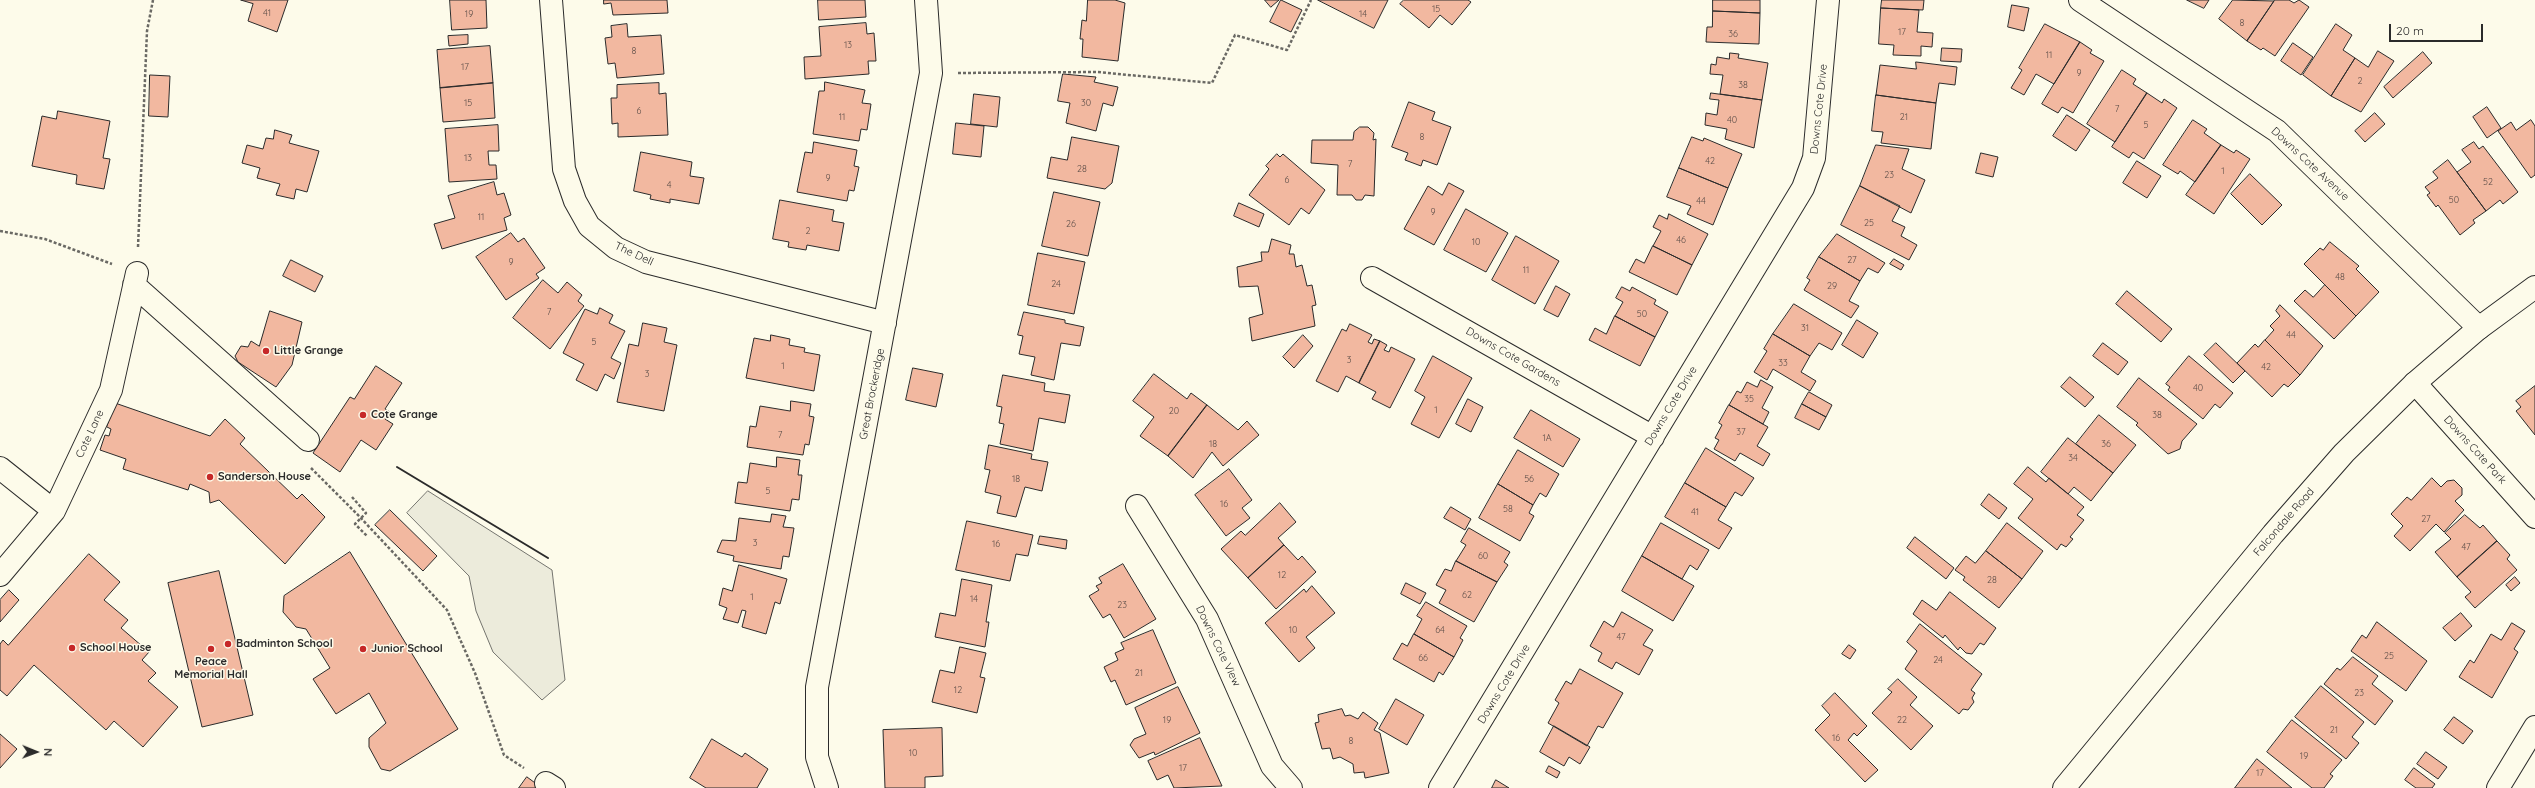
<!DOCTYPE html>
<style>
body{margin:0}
#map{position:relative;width:2535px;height:788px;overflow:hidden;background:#fdfbea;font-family:Quicksand,sans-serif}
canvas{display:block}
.north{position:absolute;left:16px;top:732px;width:40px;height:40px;-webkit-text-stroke:3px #fdfbea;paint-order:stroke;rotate:91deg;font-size:11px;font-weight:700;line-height:16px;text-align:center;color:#2b2b2b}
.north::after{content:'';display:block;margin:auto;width:14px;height:18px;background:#2b2b2b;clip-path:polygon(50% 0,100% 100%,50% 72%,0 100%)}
.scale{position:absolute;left:2389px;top:24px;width:94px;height:18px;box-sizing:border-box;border:2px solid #2b2b2b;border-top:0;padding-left:5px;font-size:12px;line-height:14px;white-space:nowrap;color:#2b2b2b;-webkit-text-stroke:3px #fdfbea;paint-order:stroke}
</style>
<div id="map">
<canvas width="2535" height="788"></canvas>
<div class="north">N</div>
<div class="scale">20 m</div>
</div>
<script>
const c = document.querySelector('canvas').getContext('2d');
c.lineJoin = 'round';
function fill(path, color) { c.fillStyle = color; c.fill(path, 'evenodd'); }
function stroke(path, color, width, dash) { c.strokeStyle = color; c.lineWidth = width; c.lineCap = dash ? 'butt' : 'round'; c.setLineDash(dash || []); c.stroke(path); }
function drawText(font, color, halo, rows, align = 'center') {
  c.font = font + ' Quicksand,sans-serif'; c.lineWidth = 3; c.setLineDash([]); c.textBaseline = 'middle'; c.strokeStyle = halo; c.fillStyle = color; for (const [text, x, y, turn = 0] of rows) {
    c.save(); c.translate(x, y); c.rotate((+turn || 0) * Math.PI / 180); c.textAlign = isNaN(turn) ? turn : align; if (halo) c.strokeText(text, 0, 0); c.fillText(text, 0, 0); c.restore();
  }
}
const green = new Path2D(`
 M428,491l124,79 13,110 -23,20 -49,-48 -17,-41 -7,-35 -62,-63z`);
const building = new Path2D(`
 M241,0h47l-11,32 -29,-11 5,-17z
 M450,0h36l1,28 -35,2z
 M604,0h63l1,13 -55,2 -2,-12 -7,1z
 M818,0h47l1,17 -47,3z
 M1088,0h27l10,3 -7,58 -36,-4 1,-18h-3l2,-19 4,1z
 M1265,0h14l-8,7z
 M1281,0l21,10 -11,22 -21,-10z
 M1318,0h70l-14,28z
 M1404,0h64l3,2 -19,23 -12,-10 -11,13 -29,-24z
 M1713,0h47v13l-47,-2z
 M1882,0h42l-1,10 -42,-2z
 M2187,0h22l-5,8z
 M2233,0l41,1 -27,40 -28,-22z
 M2275,0h14l5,3 5,-3 10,7 -34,49 -12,-8 -2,2 -14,-9z
 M2012,5l17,3 -5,23 -16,-4z
 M1881,8l38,2 -2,22 16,1 -1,14 -11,-1v10l-28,-1 1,-10 -15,-1z
 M1713,11l47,2 -1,31 -53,-2 1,-15h5z
 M866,23l1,11 7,-1 2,28h-8l1,13 -64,5 -1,-22 17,-1 -2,-29z
 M627,24l1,13 33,-2 3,39 -47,4 -2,-15 -7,1 -3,-26 7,-1 -1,-11z
 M2045,24l35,18 -26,42 -18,-10 -12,21 -13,-7 11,-18 -3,-2z
 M2336,24l16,11 -9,15 12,8 -24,38 -28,-21z
 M468,35v9l-19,2 -1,-10z
 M2080,42l12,8 -2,3 14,8 -31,52 -11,-6 -4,6 -16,-9z
 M2293,43l20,14 -12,18 -20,-14z
 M490,46l3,37 -53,5 -3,-38z
 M1942,48l20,1 -1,13 -20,-1z
 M2378,51l16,10 -33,51 -30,-16 24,-38 13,9z
 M2423,52l9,11 -39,35 -9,-11z
 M1730,53l9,1 -1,4 30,5 -6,37 -42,-6 3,-19 -13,-1 1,-10 5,1 1,-8 12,2z
 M1916,62l41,5 -2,18 -16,-2 -3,20 -60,-8 4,-30 36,4z
 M2122,70l14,9 -3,5 14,9 -32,49 -28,-18z
 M1063,74l33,3 -2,5 24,5 -5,19 -10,-3 -7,28 -30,-8 4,-20 -12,-2z
 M150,75l20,1 -2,41 -19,-1z
 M825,82l40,8 -3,13 9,1 -4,26 -6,-1 -2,12 -46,-7 6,-43h5z
 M493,83l2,35 -52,4 -3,-34z
 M659,83v11l7,-1 2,42 -50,2v-14l-6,1 -1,-26h6v-13z
 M1711,93l51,7 -8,48 -29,-9 2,-10 -22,-4 1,-12 11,2 2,-15 -9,-1z
 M2147,93l15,10 2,-4 13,9 -33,51 -11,-7 -4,6 -17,-11z
 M974,94l26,3 -3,30 -26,-3z
 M1876,95l60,8 -5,46 -50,-6 2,-11 -11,-1z
 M1409,102l26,10 -3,8 19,7 -14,38 -14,-5 -2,6 -16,-6 3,-7 -16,-6z
 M2487,107l14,21 -14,10 -14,-21z
 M58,111l52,10 -7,37 7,1 -6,30 -28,-5 1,-9 -45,-9 10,-50 14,3z
 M2375,113l10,11 -20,18 -10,-11z
 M2067,115l23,15 -14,21 -23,-15z
 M2193,120l14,9 -3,4 17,12 -26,37 -15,-11 -2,3 -15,-9z
 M2531,120l4,6v49l-4,3 -33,-47 13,-9 5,8z
 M956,123l28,3 -3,31 -28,-3z
 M498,125l1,26h-11l1,14h7l1,14 -48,3 -4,-53z
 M1360,127h8l6,6 -1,7 3,-1 -2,57 -9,-1 -3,5h-6l-4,-5h-15l1,-30 -27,-2 1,-23h41l1,-8z
 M275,130l17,5 -3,8 30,8 -12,41 -11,-3 -2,10 -18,-4 4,-11 -23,-6 3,-10 -18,-5 5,-18 16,4 3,-11 7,1z
 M1072,137l47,9 -7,37 -7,6 -58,-11 4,-21 16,3z
 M1692,137l11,4 1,-3 38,16 -14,34 -49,-20z
 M814,142l43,8 -3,16 5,1 -5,24 -5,-1 -2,11 -50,-9 8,-40 7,1z
 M2474,142l5,7 4,-3 35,46 -15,12 -3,-4 -14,11 -29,-39 14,-10 -9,-12z
 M1876,145l33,4 -7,20 23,11 -14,33 -51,-27z
 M2221,145l13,8 2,-3 14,9 -36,55 -28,-19z
 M641,152l51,10 -2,14 14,2 -5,26 -29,-5v4l-20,-4 1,-4 -17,-4z
 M1981,153l17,4 -5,20 -17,-4z
 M1277,154l3,3 3,-3 42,36 -16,24 -8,-6 -12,17 -40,-30 20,-26 -3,-3z
 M2448,160l38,51 -13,9 2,3 -15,12 -22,-30 -2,2 -9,-12 3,-2 -5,-6 13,-9 -5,-6z
 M2137,161l24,15 -14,22 -24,-15z
 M1679,168l49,20 -15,37 -26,-11 4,-8 -24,-9z
 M2250,174l32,31 -20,20 -31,-31z
 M494,182l3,13 7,-2 7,22 -7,3 3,12 -65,19 -8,-25 21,-6 -7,-22z
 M1449,183l15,8 -30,54 -30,-16 24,-43 14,9z
 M1860,186l40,20 -8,15 13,6 -4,9 16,9 -8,15 -68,-35z
 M1054,192l46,10 -12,54 -46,-10z
 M780,200l54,10 -2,11 12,2 -5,28 -32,-6 -1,5 -18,-3 1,-5 -16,-3z
 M1239,203l25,11 -5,13 -25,-11z
 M1466,209l42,24 -22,39 -42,-22z
 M1669,214l39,20 -16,31 -39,-19 8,-15 -8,-4 6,-12 8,4z
 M511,233l7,9 6,-4 21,30 -9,6 3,4 -33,22 -30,-43z
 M1837,234l48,29 -7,10 -10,-5 -8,13 -41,-24z
 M1516,236l43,25 -24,43 -43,-24z
 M1272,239l19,6 -2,9h5l2,13 6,-2 5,21 5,-1 4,20 -4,1 3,20 -63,15 -3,-23 14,-4 -5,-28 -19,1 -2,-20 25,-6 -1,-9h7z
 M2330,242l29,24 -3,3 23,23 -23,24 -52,-52 16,-16 3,2z
 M1653,246l39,19 -15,30 -48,-23 7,-13 8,4z
 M1038,253l47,9 -11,52 -46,-9z
 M1819,257l41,24 -11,20 10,5 -8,12 -47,-28 6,-10 -3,-2z
 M1894,259l10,6 -3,5 -11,-6z
 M291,260l32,16 -8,16 -32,-16z
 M543,280l15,13 9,-11 15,13 -4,6 6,5 -34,43 -37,-31z
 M2325,285l31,31 -22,23 -40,-38 11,-11 8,7z
 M1556,286l14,8 -12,23 -14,-7z
 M1622,287l8,4 2,-4 24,13 -2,4 14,8 -13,25 -40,-21 8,-14 -7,-4z
 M2127,291l45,38 -11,13 -45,-38z
 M1794,304l48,29 -10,17 -13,-7 -9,13 -37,-22z
 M2280,305l43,41 -23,29 -35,-35 9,-10 -4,-4 10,-10 -4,-5z
 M600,308l13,7 -4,8 16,8 -14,27 10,5 -7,16 -9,-5 -8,17 -21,-11 8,-16 -21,-11 22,-44 12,5z
 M270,311l32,11 -10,43 -16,22 -38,-25 -3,-6 6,-10 7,1 3,-6 8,5z
 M1024,312l41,8v3l19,4 -4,19 -19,-3 -7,37 -23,-5 4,-18 -16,-3 4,-18 -5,-1z
 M1615,316l40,21 -15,29 -51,-26 6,-12 11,6z
 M1857,320l21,13 -15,25 -21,-13z
 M643,323l24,5 -3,14 13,3 -13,66 -47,-9 12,-58 9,2z
 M1350,324l22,11 -4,7 4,2 2,-5 6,2 -21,42 -13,-7 -8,16 -22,-11 26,-52 4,2z
 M1773,334l37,22 -9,16 15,9 -6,10 -37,-22 -6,11 -13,-8 13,-21 -3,-2z
 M771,335l19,4 -1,6 16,3 -1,4 16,3 -6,36 -68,-13 8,-40 16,3z
 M1303,335l10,11 -19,22 -11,-11z
 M2265,340l35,35 -12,12 -4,-3 -12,13 -35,-34 18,-19 3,3z
 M1380,341l7,4 -3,5 5,2 2,-5 24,12 -25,49 -18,-9 4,-7 -17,-9z
 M2103,343l25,19 -10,13 -25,-19z
 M2216,343l29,28 -12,12 -29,-28z
 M1433,356l39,22 -33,60 -28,-14 14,-27 -10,-6z
 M2189,356l44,37 -13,15 -5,-4 -12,15 -35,-29 2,-3 -4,-3z
 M376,366l26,17 -17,26 5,3 -5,7 8,5 -17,26 -15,-10 -21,32 -27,-19 37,-56 4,2z
 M913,368l30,6 -7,33 -30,-7z
 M1154,374l33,25 4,-6 16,12 -39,51 -28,-20 14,-19 -21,-16z
 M1003,375l42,8 -1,8 26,4 -5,28 -26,-5 -6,33 -33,-7 4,-20 -5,-1 3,-16 -5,-1z
 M2070,377l24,20 -9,10 -24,-20z
 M2139,378l58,46 -15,17 -2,8 -12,5 -32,-29 2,-2 -21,-16z
 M1761,380l12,7 -11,21 7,4 -6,12 -34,-19 8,-14 4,2 6,-11 10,5z
 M2535,386v49l-19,-24 5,-4 -5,-6z
 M1809,392l23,13 -6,12 -24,-13z
 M1468,399l15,8 -12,25 -15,-8z
 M791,401l20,3 -2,12 5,1 -5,28 -4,-1 -2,11 -56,-8 3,-21 6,1 4,-21 30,5z
 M115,403l95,33 15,-17 20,19 -5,6 57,55 5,-5 23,23 -40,47 -66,-64 -9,3 -1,-11 -19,-8 -2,6 -65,-21 3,-10 -26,-9 5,-15 4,1 2,-7 -4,-2z
 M1802,404l24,13 -7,13 -24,-12z
 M1207,405l31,25 9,-9 12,14 -36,31 -11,-14 -19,26 -25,-22z
 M1729,405l39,22 -11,19 13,8 -7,12 -23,-13 -5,8 -21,-12 5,-9 -4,-2 7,-13 -3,-2z
 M1531,410l49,29 -17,28 -49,-29z
 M2099,415l37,30 -23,28 -37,-29z
 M2068,438l45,35 -22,28 -17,-14 -6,7 -27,-22z
 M989,445l43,9 -1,5 17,3 -6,29 -17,-4 -9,30 -19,-4 4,-17 -16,-4 5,-22 -5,-1z
 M1706,448l48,30 -12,18 -7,-4 -9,15 -41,-24z
 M1518,450l41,24 -13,23 -6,-4 -7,12 -35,-21z
 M777,457l23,3 -2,15h4l-3,25 -7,-1 -2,12 -55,-8 3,-21 9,1 3,-20 26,4z
 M2028,467l18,15 3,-4 35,29 -7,8 7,5 -14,17 3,2 -7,8 -5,-3 -4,6 -39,-32 15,-19 -19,-15z
 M1229,469l23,31 -10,8 8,10 -24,18 -31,-41z
 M2432,478l9,9 6,-6 7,-1 8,8v7l-7,6 9,9 -20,22 -8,-8 -26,27 -16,-15 9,-10 -12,-12 16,-17 4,3z
 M1685,483l41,24 -8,13 14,8 -13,21 -54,-32z
 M1498,484l35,21 -4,8 5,3 -14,25 -41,-23z
 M1989,494l18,14 -8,11 -18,-14z
 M1280,503l16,19 -18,16 6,7 -36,33 -27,-29 20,-18 4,4z
 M1451,507l20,12 -6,11 -21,-12z
 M390,510l47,46 -14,15 -48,-46z
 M772,514l14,2 -3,11 11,1 -5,29 -6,-1 -2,13 -48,-8 1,-5 -17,-4 5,-12 14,1 3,-23 31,4z
 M2465,515l15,13 3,-3 14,16 -40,36 -22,-25 16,-13 -6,-6z
 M967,521l66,14 -5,21 -12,-2 -6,27 -54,-11z
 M1661,523l48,27 -12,20 -7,-5 -8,14 -40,-23z
 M2007,523l36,28 -21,28 -36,-28z
 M1469,528l41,24 -6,10 4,3 -11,17 -41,-21 10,-16 -5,-3z
 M1040,536l27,4 -1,9 -28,-5z
 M1915,537l39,31 -8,11 -39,-31z
 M2497,541l13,14 -3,4 10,11 -42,38 -10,-11 6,-5 -14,-15z
 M1284,545l14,15 4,-4 14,16 -40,37 -28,-31z
 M1986,551l36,28 -23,29 -36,-28 2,-3 -10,-7 11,-14 9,7z
 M350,552l108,177 -68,42 -9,-2 -12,-22v-9l17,-15 -17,-30 -33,21 -23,-35 17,-11 -24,-39 -10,-2 -13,-15 1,-16z
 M89,554l31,28 -16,18 24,20 -7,8 28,24 -7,8 14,13 -8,8 30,26 -35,40 -29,-26 -8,9 -72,-65 -27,31 -7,-6v-46l3,-4 5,5z
 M1642,556l52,30 -21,35 -51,-30z
 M1456,561l41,21 -23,40 -35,-19 7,-13 -10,-5 9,-16 6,2z
 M1123,564l33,55 -32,19 -14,-24 -7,4 -14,-22 10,-6 -3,-4 6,-3 -3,-5z
 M739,565l48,14 -7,25 -5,-2 -9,32 -24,-7 4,-16 -4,-1 -4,13 -15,-4 4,-11 -8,-3 4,-17 9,3z
 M219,571l34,144 -51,12 -34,-144z
 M2515,577l5,6 -9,8 -5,-6z
 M962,579l30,6 -6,37h3l-4,25 -50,-10 5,-24 15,3z
 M1406,583l20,10 -6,11 -19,-10z
 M1312,586l23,27 -29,24 9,11 -16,14 -34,-39 39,-34 2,3z
 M9,590l10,10 -19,22v-22z
 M1950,592l46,36 -12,17 -4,-2 -8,11 -6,-1 -6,-6 -2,3 -13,-15 -2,3 -30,-24 9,-14 14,10z
 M1426,602l41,24 -7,12 3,2 -9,17 -40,-23 8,-15 -5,-3z
 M1622,612l31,18 -10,15 10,5 -14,25 -23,-13 -4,7 -14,-8 4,-8 -12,-7 14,-25 9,6z
 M2461,613l11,13 -17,15 -12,-13z
 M2377,622l50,39 -21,30 -55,-40 11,-16 4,3z
 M2512,623l13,8 -11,18 4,3 -26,46 -33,-21 11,-17 4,3 17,-29 10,6z
 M1920,624l62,50 -11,16 4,3 -3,5 2,4 -6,8 -5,-1 -4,5 -54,-45 12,-18 -10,-9z
 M1153,630l23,53 -50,22 -11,-25 -4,2 -7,-15 14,-7 -3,-7 9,-4 -3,-6z
 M1414,634l40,23 -11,18 -4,-3 -5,10 -41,-23 9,-16 5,3z
 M1849,645l7,5 -6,9 -8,-5z
 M960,647l26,6 -6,24 5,1 -8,35 -45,-11 8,-32 14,3z
 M2353,657l25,19 -6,8 21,17 -18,24 -51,-41 13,-16 3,2z
 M1580,669l43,24 -20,35 -5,-2 -11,20 -39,-23 11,-20 -4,-3 11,-19 5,3z
 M1898,679l19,18 -7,8 23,21 -22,24 -39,-37 20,-21 -4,-3z
 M2321,686l43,36 -12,15 7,6 -13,16 -51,-42z
 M1178,687l22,46 -45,22 -1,-3 -15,6 -9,-13 4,-6 12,-5 -11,-26z
 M1835,693l32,33 -10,10 -3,-3 -6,7 30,30 -13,12 -50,-52 15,-15 -8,-9z
 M1396,699l28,16 -17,30 -28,-16z
 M1342,709l3,7 5,-1 8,4 5,-7 15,11 -4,7 6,3 9,40 -24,5 -1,-6 -10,1 -1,-9 -13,-7 -7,2 -3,-11 -8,1 -7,-26 4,-1 -1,-7z
 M2454,717l19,14 -10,13 -19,-14z
 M2292,720l50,40 -12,14 3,2 -9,12h-12l-45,-36z
 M1554,726l36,21 -10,17 -11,-7 -5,9 -24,-14z
 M942,728l1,48 -18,1v11h-40l-2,-58z
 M0,734l17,15 -17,19z
 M1200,738l22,48 -48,2 -6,-13 -11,5 -9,-19z
 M712,739l30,18 3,-4 23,16 -11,19h-51l-16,-10z
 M2426,752l21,15 -9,12 -21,-15z
 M2257,759l35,29h-57z
 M1549,766l11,6 -3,6 -11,-6z
 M2414,768l21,16 -3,4h-16l-11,-8z
 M527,777l15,11h-23z
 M1496,780l13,8h-17z`);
const path = new Path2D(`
 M958,73l140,-1 114,11 23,-48 52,15 24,-50
 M0,231l45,8 67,25
 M138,247l9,-216 6,-31
 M311,468l47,47 89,95 28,63 29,82 20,13`);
const minor = new Path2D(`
 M551,0l13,169 11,32 14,25 27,22 30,14 239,61
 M2080,0l197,131 202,197
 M1372,278l281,159
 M134,285l174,155
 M2415,383l120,134
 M0,468l54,43
 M1137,506l70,113 65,147 19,22
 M0,575l54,-64 57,-121 26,-117
 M546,783l8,5
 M827,788l-10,-31v-70l114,-614 -5,-73
 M1440,788l363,-600 11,-30 14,-158
 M2498,788l37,-61`);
const major = new Path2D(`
 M2064,788l209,-254 71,-81 71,-70 64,-55 56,-41`);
const pathBridge = new Path2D(`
 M352,497l14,16 -11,11 12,12`);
const wall = new Path2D(`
 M397,467l151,91`);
const markers = [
 [266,351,4,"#c62828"],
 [363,415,4,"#c62828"],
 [210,477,4,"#c62828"],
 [228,644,4,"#c62828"],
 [72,648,4,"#c62828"],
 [211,649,4,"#c62828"],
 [363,649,4,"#c62828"]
];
const numberNames = [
 ["15",1436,9],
 ["41",267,13],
 ["19",469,14],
 ["14",1363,14],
 ["8",2242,23],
 ["17",1902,32],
 ["36",1733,34],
 ["13",848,45],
 ["8",634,51],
 ["11",2049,55],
 ["17",465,67],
 ["9",2079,73],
 ["2",2360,81],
 ["38",1743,85],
 ["15",468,103],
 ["30",1086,103],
 ["7",2117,109],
 ["6",639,111],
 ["11",842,117],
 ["21",1904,117],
 ["40",1732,120],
 ["5",2146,125],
 ["8",1422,137],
 ["13",468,158],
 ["42",1710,161],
 ["7",1350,164],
 ["28",1082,169],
 ["1",2223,171],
 ["23",1889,175],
 ["9",828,178],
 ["6",1287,180],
 ["52",2488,182],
 ["4",669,185],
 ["50",2454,200],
 ["44",1701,201],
 ["9",1433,212],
 ["11",481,217],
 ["25",1869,223],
 ["26",1071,224],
 ["2",808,231],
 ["46",1681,240],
 ["10",1476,242],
 ["27",1852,260],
 ["9",511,262],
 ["11",1526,270],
 ["48",2340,277],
 ["24",1056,284],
 ["29",1832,286],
 ["7",549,312],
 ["50",1642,314],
 ["31",1805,328],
 ["44",2291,335],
 ["5",594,342],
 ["3",1349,360],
 ["33",1783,363],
 ["1",783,366],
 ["42",2266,367],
 ["3",647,374],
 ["40",2198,388],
 ["35",1749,399],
 ["1",1436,410],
 ["20",1174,411],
 ["38",2157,415],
 ["37",1741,432],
 ["7",780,435],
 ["1A",1547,438],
 ["18",1213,444],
 ["36",2106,444],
 ["34",2073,458],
 ["18",1016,479],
 ["56",1529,479],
 ["5",768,491],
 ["16",1224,504],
 ["58",1508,509],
 ["41",1695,512],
 ["27",2426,519],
 ["3",755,543],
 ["16",996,544],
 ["47",2466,547],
 ["60",1483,556],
 ["12",1282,575],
 ["28",1992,580],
 ["62",1467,595],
 ["1",752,597],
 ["14",974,599],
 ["23",1122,605],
 ["10",1293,630],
 ["64",1440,630],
 ["47",1621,637],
 ["25",2389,656],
 ["66",1423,658],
 ["24",1938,660],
 ["21",1139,673],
 ["12",958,690],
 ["23",2359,693],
 ["19",1167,720],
 ["22",1902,720],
 ["21",2334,730],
 ["16",1836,738],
 ["8",1351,741],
 ["10",913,753],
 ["19",2304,756],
 ["17",1183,768],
 ["17",2260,773]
];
const streetNames = [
 ["Downs Cote Drive",1819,109,-84],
 ["Downs Cote Avenue",2310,164,43],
 ["The Dell",634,254,25],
 ["Downs Cote Gardens",1513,357,30],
 ["Great Brockeridge",872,394,-79],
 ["Downs Cote Drive",1671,406,-59],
 ["Cote Lane",90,434,-65],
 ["Downs Cote Park",2475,450,48],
 ["Falcondale Road",2284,522,-49],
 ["Downs Cote View",1218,646,64],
 ["Downs Cote Drive",1504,684,-59]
];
const poiNames = [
 ["Little Grange",274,351],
 ["Cote Grange",371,415],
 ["Sanderson House",218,477],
 ["Badminton School",236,644],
 ["School House",80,648],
 ["Junior School",371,649],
 ["Peace",211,662,"center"],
 ["Memorial Hall",211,675,"center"]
];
fill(green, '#ecebdb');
stroke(green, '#74746e', 1);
fill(building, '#f2b8a0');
stroke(building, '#2b2b2b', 1);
stroke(minor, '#2b2b2b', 24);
stroke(major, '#2b2b2b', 24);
stroke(path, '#6a6964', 2.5, [3, 2]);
stroke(minor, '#fdfbea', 22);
stroke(major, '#fdfbea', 22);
stroke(pathBridge, '#6a6964', 2.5, [3, 2]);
stroke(wall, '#2b2b2b', 2);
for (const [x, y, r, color] of markers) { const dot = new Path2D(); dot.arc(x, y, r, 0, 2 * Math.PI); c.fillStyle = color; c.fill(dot); stroke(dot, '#fdfbea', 1.5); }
drawText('9px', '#5d4e48', null, numberNames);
drawText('11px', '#2b2b2b', '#fdfbea', streetNames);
drawText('bold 11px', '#2b2b2b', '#fdfbea', poiNames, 'left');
</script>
